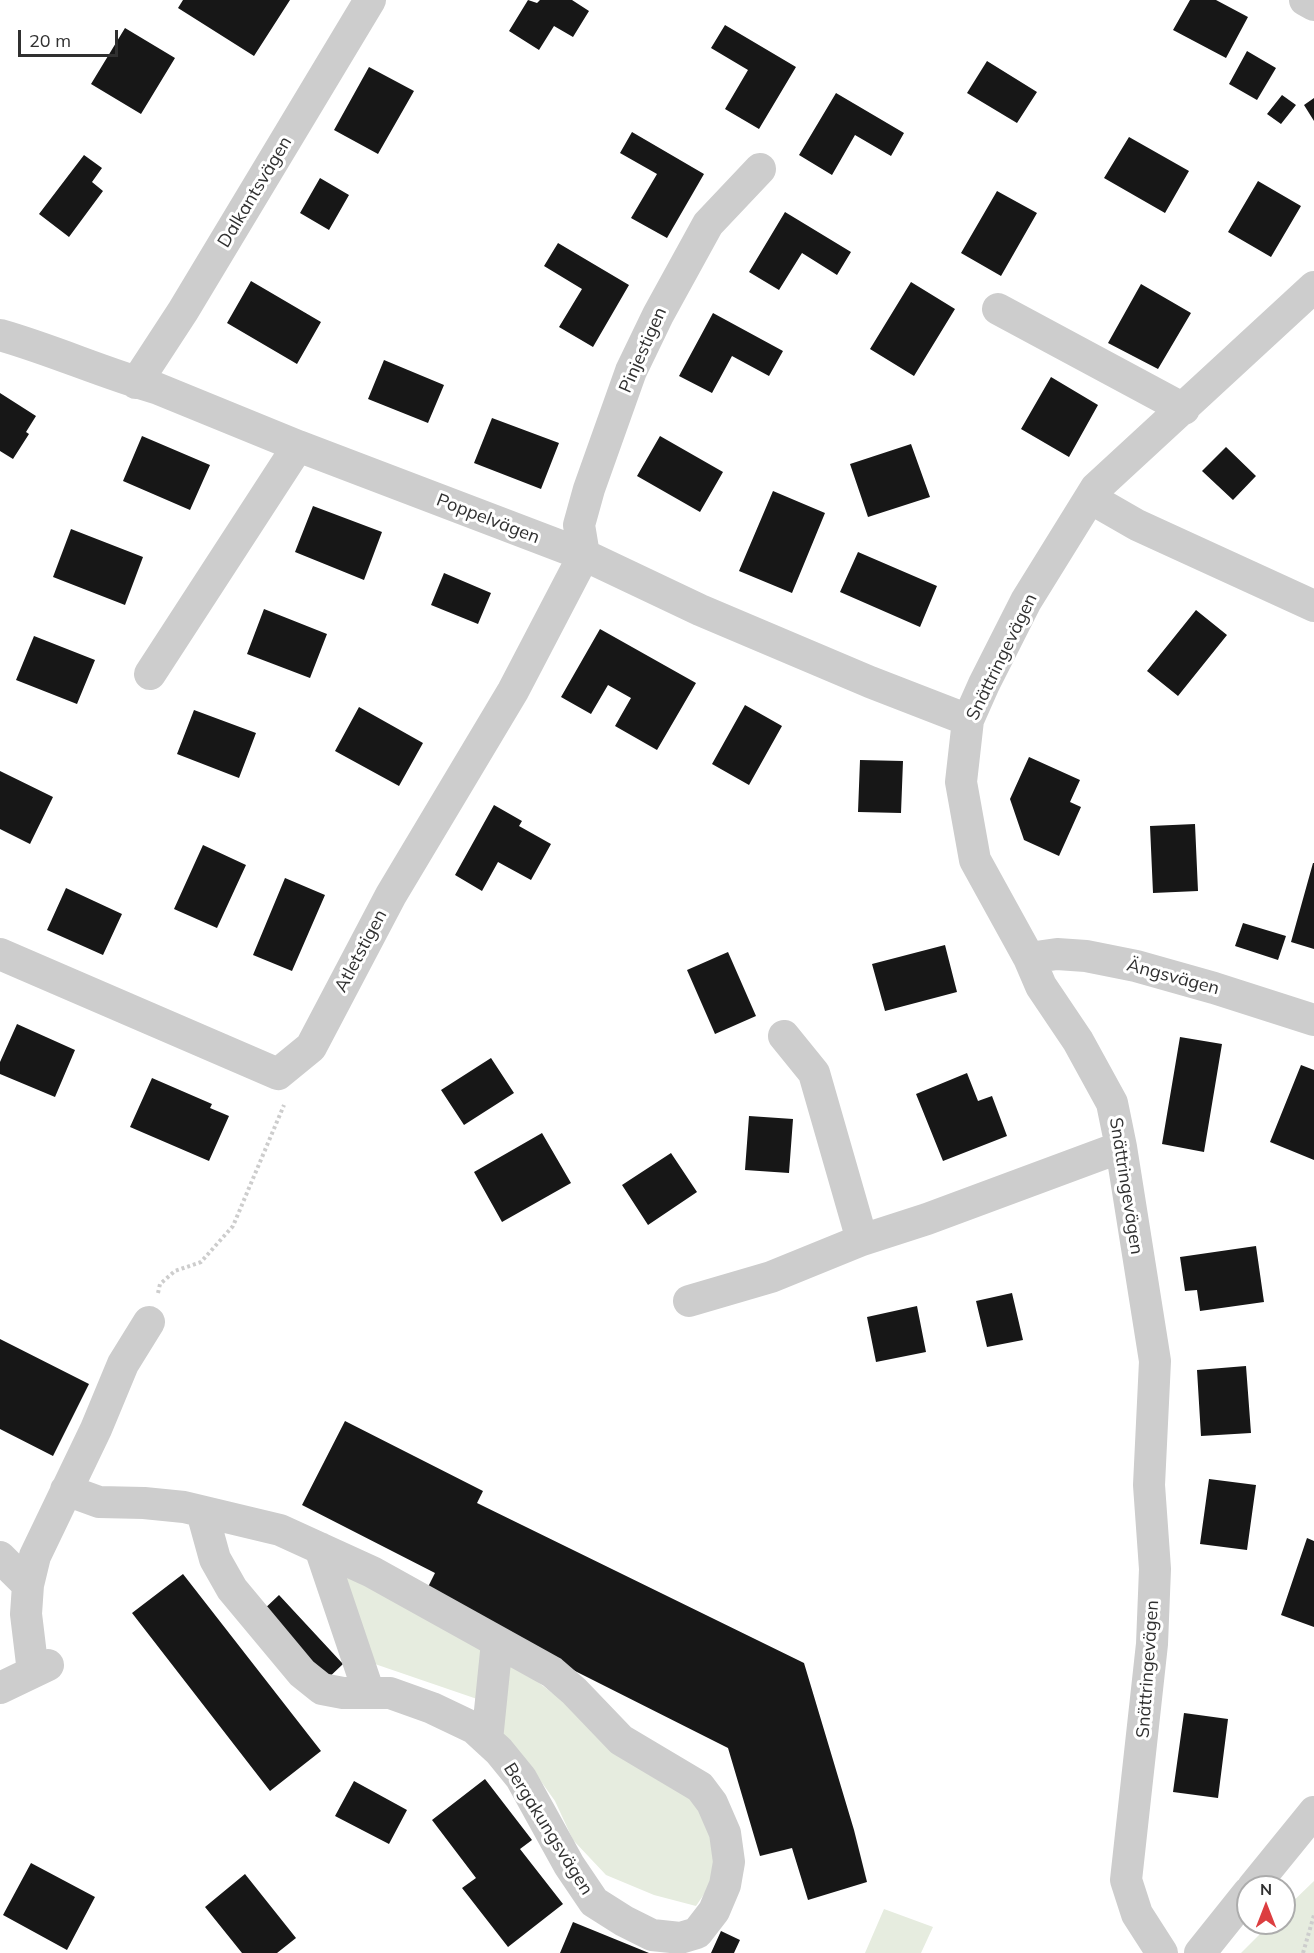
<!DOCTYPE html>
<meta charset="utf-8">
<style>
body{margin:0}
#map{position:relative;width:1314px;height:1953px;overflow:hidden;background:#fff;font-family:Mulish,sans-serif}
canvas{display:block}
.north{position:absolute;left:1236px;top:1875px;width:60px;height:60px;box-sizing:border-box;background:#fff;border:2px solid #acacac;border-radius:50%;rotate:0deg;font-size:16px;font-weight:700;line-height:24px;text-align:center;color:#303030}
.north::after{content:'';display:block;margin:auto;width:21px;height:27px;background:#dc3e40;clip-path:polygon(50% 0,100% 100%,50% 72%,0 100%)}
.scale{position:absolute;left:18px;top:30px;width:100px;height:27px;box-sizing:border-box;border:3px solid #303030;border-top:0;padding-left:8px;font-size:18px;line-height:21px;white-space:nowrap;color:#303030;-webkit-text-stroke:4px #fff;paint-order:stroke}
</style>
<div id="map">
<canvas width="1314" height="1953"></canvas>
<div class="north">N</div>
<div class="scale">20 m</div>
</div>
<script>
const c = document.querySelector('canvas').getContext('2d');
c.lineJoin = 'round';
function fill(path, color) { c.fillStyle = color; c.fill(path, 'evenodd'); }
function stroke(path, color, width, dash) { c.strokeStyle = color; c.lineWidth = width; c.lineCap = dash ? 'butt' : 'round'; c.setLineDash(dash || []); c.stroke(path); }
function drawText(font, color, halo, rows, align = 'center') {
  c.font = font + ' Mulish,sans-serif'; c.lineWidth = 6; c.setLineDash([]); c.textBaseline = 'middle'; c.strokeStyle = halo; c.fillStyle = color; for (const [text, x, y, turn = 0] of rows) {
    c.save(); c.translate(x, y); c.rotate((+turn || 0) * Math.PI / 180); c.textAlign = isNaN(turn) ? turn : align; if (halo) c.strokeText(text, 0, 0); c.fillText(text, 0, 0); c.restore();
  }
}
const green = new Path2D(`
 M340,1571l142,71 -2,58 -108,-37z
 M505,1657l201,153 13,62 -23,34 -42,-11 -48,-20 -33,-35 -18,-39 -30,-42 -30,-29z
 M1314,1881v72h-73l30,-30h13v-13z
 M884,1909l49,18 -12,26h-56z`);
const building = new Path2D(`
 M183,0h107l-36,56 -76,-48z
 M528,0l9,3 3,-3h32l17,11 -16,26 -19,-11 -15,24 -30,-19z
 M1190,0h26l32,17 -22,41 -53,-28z
 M725,25l71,42 -37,62 -34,-20 23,-39 -37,-22z
 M125,28l50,30 -34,56 -50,-30z
 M1247,51l29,17 -19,32 -28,-16z
 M987,61l50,31 -20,31 -50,-30z
 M369,67l45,24 -36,63 -44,-24z
 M836,93l68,40 -13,23 -36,-21 -23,40 -33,-20z
 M1282,95l14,10 -15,19 -14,-10z
 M1314,98v23l-10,-16z
 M632,132l72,42 -37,64 -36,-20 26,-44 -37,-21z
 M1129,137l60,34 -24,42 -61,-35z
 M84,155l18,13 -10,14 11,9 -34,46 -30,-23z
 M320,178l29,17 -20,35 -29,-17z
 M1258,181l43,25 -30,51 -43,-25z
 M997,191l40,22 -36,63 -40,-23z
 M785,212l66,40 -14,23 -35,-22 -23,37 -30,-18z
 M558,243l71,42 -36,62 -34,-20 23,-38 -38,-23z
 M251,281l70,41 -24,42 -70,-41z
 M911,282l44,27 -41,67 -44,-27z
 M1141,284l50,29 -33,56 -50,-26z
 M713,313l70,38 -14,25 -37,-20 -20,37 -33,-17z
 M384,360l60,25 -16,38 -60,-24z
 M1051,377l47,28 -29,52 -48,-28z
 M0,393l36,23 -10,16 3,2 -16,25 -13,-8z
 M492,418l67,25 -18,46 -67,-26z
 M142,436l68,29 -20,45 -67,-29z
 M660,436l63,36 -23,40 -63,-36z
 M911,444l19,53 -62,20 -18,-53z
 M1226,447l30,29 -23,24 -31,-29z
 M773,491l52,22 -33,80 -53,-22z
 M313,506l69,26 -18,48 -69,-28z
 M71,529l72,28 -18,48 -72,-28z
 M858,552l79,34 -17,41 -80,-35z
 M444,573l47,20 -13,31 -47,-19z
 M264,609l63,25 -17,44 -63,-24z
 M1196,610l31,25 -49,61 -31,-25z
 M600,629l96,54 -39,67 -42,-24 16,-28 -23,-13 -17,29 -30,-17z
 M34,636l61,24 -18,44 -61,-24z
 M745,705l37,21 -33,59 -37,-21z
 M359,707l64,36 -24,43 -64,-35z
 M194,710l62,23 -17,45 -62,-24z
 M1029,757l51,23 -10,22 11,5 -22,49 -35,-16 -14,-41z
 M860,760l43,1 -2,52 -43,-1z
 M0,771l53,26 -23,47 -30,-15z
 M494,805l28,16 -3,5 32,18 -20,36 -33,-18 -16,29 -27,-16z
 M1195,824l3,67 -45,2 -3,-67z
 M203,845l43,20 -29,63 -43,-19z
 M1313,863h1v86l-23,-7z
 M285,878l40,17 -33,76 -39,-16z
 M66,888l56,26 -19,41 -56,-25z
 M1243,923l43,13 -8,24 -43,-14z
 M945,945l12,47 -72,19 -13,-47z
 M728,952l28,64 -41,18 -28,-64z
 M17,1024l58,26 -20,47 -55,-23v-12z
 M1180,1037l42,7 -18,108 -42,-8z
 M491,1058l23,35 -50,32 -23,-35z
 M1301,1065l13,5v90l-44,-18z
 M967,1073l11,28 14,-5 15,40 -64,25 -27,-67z
 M152,1078l60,26 -2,4 19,8 -20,45 -79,-34z
 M749,1116l44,3 -4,54 -44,-3z
 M542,1133l29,50 -69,39 -28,-50z
 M671,1153l26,39 -49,33 -26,-40z
 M1256,1246l8,56 -64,9 -3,-21 -12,1 -5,-34z
 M1012,1293l11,47 -36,7 -11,-46z
 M917,1306l9,46 -50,10 -9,-45z
 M0,1339l89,45 -36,72 -53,-27z
 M1246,1366l5,67 -50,3 -4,-66z
 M345,1421l138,70 -6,12 327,160 50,167 13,52 -59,18 -16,-52 -32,8 -32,-108 -304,-153 11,-22 -133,-68z
 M1209,1479l47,6 -9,65 -47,-6z
 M1307,1538l7,3v86l-33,-12z
 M183,1574l138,177 -51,40 -138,-178z
 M279,1595l64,69 -19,18 -64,-69z
 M1184,1713l44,6 -10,79 -45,-6z
 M485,1779l47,61 -12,9 43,55 -55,43 -46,-59 14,-10 -44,-58z
 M354,1781l53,29 -18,34 -54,-28z
 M31,1863l64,34 -28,53 -64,-35z
 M245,1874l51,64 -19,15h-35l-37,-46z
 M573,1922l76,31h-89z
 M721,1931l19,9 -6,13h-23z`);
const path = new Path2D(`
 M158,1293l2,-9 15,-13 26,-9 32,-36 51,-121
 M1303,1953l11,-38`);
const minor = new Path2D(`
 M1305,0l9,5
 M998,309l186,100
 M0,335c53,15 103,38 156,53l142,58 286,109 116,55 170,72 98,38
 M136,383l47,-72 187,-311
 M1090,498l47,27 177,81
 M150,674l148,-228
 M0,954l278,120 33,-27 80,-152 122,-204 71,-136 -5,-30 10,-36 42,-118 27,-56 50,-91 52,-55
 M1029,958l28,-4 29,2 50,10 78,22 100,32
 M784,1036l30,37 48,167 65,-21 194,-72
 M689,1301l82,-24 91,-37
 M66,1490l33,12 45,1 40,4 96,23 92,42 180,100 22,19 47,49 79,47 12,16 13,30 4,29 -4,23 -11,26 -17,22 -17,5 -28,-3 -28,-14 -30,-19 -25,-37 -48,-87 -22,-27 -25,-23 -42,-20 -42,-15h-47l-21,-4 -20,-16 -70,-84 -17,-30 -13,-47
 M320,1548l49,145
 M0,1557l28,28
 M33,1672l-7,-58 2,-29 7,-29 61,-127 27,-65 26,-42
 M0,1688l48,-23
 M487,1740l10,-98
 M1253,1887l61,-75
 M1162,1953l-25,-39 -11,-34 26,-236 3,-75 -6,-84 6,-124 -34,-214 -9,-44 -34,-62 -37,-55 -12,-28 -54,-98 -14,-78 7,-62 16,-36 42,-83 70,-113 218,-201
 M1200,1953l48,-60`);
const streetNames = [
 ["Dalkantsvägen",255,192,-59],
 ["Pinjestigen",643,350,-66],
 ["Poppelvägen",488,519,21],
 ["Snättringevägen",1002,657,-64],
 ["Atletstigen",361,951,-62],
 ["Ängsvägen",1173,977,15],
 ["Snättringevägen",1126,1186,81],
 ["Snättringevägen",1148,1669,-86],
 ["Bergakungsvägen",548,1829,58]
];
fill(green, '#e6ecdf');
fill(building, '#171717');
stroke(path, '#cdcdcd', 4, [3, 3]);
stroke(minor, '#cdcdcd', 32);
drawText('18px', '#303030', '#fff', streetNames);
</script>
